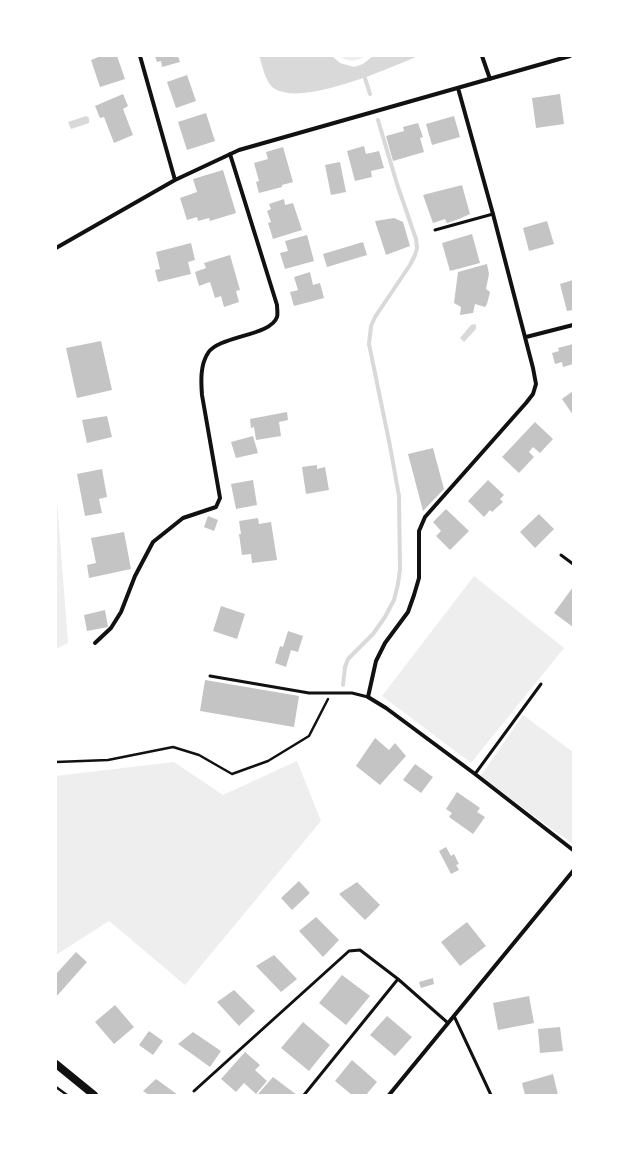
<!DOCTYPE html>
<style>
body{margin:0}
#map{position:relative;width:629px;height:1151px;overflow:hidden;background:#fff;font-family:"Exo 2",sans-serif}
canvas{display:block}
.frame{position:absolute;inset:0;border:57px solid #fff;pointer-events:none}
</style>
<div id="map">
<canvas width="629" height="1151"></canvas>
<div class="frame"></div>
</div>
<script>
const c = document.querySelector('canvas').getContext('2d');
c.lineJoin = 'round';
function fill(path, color) { c.fillStyle = color; c.fill(path, 'evenodd'); }
function stroke(path, color, width, dash) { c.strokeStyle = color; c.lineWidth = width; c.lineCap = dash ? 'butt' : 'round'; c.setLineDash(dash || []); c.stroke(path); }
const green = new Path2D(`
 M340,56h26c-9,5 -17,7 -26,0z
 M56,487l12,156 -12,6z
 M474,576l90,72 -93,115 -89,-67z
 M523,715l50,37v92l-93,-67z
 M297,761l24,60 -136,164 -76,-64 -53,34v-179l118,-14 49,33z`);
const water = new Path2D(`
 M259,56h73l8,7 14,4 9,-3 10,-8h45c-31,13 -114,50 -143,33 -10,-6 -12,-23 -16,-33z
 M86,116l3,2v5l-18,6 -3,-7z
 M474,324l2,1v4l-12,13 -4,-4 11,-13z`);
const stream = new Path2D(`
 M362,74l2,1 6,19
 M343,685l2,-18 3,-8 25,-25 12,-17 9,-17 4,-16 2,-15 -1,-73 -9,-50 -21,-102 2,-18 4,-9 35,-52 5,-10 2,-7 -1,-9 -19,-55 -19,-64`);
const building = new Path2D(`
 M101,56h16l8,23 -25,8 -9,-27z
 M155,56h23l2,6 -18,5 -1,-6 -4,1z
 M187,75l9,26 -20,7 -9,-26z
 M123,94l5,12 -5,3 10,26 -19,8 -10,-26 -4,1 -5,-12z
 M560,94l4,30 -28,4 -4,-30z
 M206,113l9,28 -28,9 -9,-28z
 M454,116l6,21 -28,8 -6,-21z
 M418,123l5,14 -3,1 4,14 -31,9 -7,-25 18,-5 -1,-4z
 M364,146l2,8 13,-3 5,17 -13,3 1,6 -17,4 -8,-30z
 M283,147l10,35 -11,3v2l-23,6 -3,-11 3,-1 -5,-18 14,-4 -2,-7z
 M340,162l6,30 -15,3 -6,-30z
 M223,170l13,43 -26,8 -1,-3 -11,3 -1,-4 -10,3 -7,-22 17,-6 -4,-13z
 M462,185l8,29 -11,5 -12,4 -2,-4 -12,4 -10,-28z
 M284,199l1,6 8,-2 9,27 -29,9 -5,-16 3,-1 -4,-11 4,-2 -2,-5z
 M394,218l9,4 7,24 -24,9 -11,-34z
 M547,221l7,23 -25,7 -6,-23z
 M472,234l8,29 -30,8 -8,-28z
 M307,235l7,26 -29,8 -5,-16 8,-2 -3,-10z
 M363,242l4,13 -40,12 -4,-13z
 M191,243l4,17 -7,2 3,12 -33,8 -3,-12 5,-1 -4,-17z
 M230,255l10,35 -4,1 3,11 -15,5 -3,-11 -6,2 -5,-16 -11,4 -4,-14 11,-4 -2,-5z
 M487,264l2,10 -3,15 4,3 -3,12 -2,3 -10,-3 -2,9 -13,2 1,-8 -7,-4 4,-31z
 M310,272l3,13 7,-2 4,15 -30,8 -4,-14 8,-2 -4,-13z
 M573,280v30l-6,1 -7,-27z
 M101,341l11,49 -35,8 -11,-50z
 M573,344v20l-10,3 -1,-5 -7,2 -3,-11 7,-2 -1,-3z
 M573,391v24l-11,-16z
 M287,412l1,8 -9,2 2,14 -25,4 -2,-13 -3,1 -1,-9z
 M107,416l5,21 -25,6 -5,-23z
 M535,422l18,17 -13,14 -7,-6 -4,5 5,5 -15,16 -17,-16z
 M253,436l5,17 -22,5 -5,-16z
 M433,448l11,41 -21,22 -15,-57z
 M317,465v4l8,-2 4,23 -23,4 -4,-27z
 M102,469l5,28 -8,2 3,14 -17,3 -8,-42z
 M253,480l4,25 -21,4 -5,-25z
 M488,480l16,15 -4,4 3,3 -11,10 -2,-2 -6,7 -16,-16z
 M446,509l23,22 -19,19 -14,-14 5,-5 -8,-9z
 M539,514l15,15 -19,19 -15,-16z
 M208,516l10,4 -4,11 -10,-4z
 M258,518l1,6 12,-2 6,38 -25,3 -1,-9 -9,1 -3,-21h2l-2,-13z
 M124,532l7,37 -42,9 -2,-13 9,-2 -5,-25z
 M573,587v40l-19,-14z
 M221,606l24,8 -8,25 -24,-8z
 M105,610l3,17 -21,4 -3,-16z
 M288,631l15,5 -5,16 -7,-2 -5,17 -11,-4 5,-17 3,1z
 M205,680l94,16 -5,31 -94,-16z
 M375,738l14,12 6,-7 11,13 -26,29 -24,-19z
 M415,764l18,13 -12,16 -18,-13z
 M457,792l23,16 -3,4 8,5 -12,17 -24,-17 3,-4 -6,-4z
 M446,847l5,9 3,-2 5,10 -3,1 3,5 -8,4 -12,-23z
 M299,881l11,12 -18,17 -11,-12z
 M357,882l23,23 -15,15 -26,-26z
 M316,917l23,23 -16,17 -24,-26z
 M467,922l19,24 -26,20 -19,-24z
 M76,952l11,10 -31,35v-23z
 M274,955l23,24 -16,13 -25,-26z
 M342,975l28,21 -24,29 -27,-22z
 M433,978l1,6 -13,4 -2,-6z
 M234,990l21,21 -16,15 -22,-24z
 M529,996l5,27 -36,7 -5,-27z
 M115,1005l19,22 -20,17 -19,-22z
 M387,1016l25,21 -17,19 -25,-21z
 M303,1022l27,23 -21,26 -28,-23z
 M560,1027l3,24 -23,2 -2,-24z
 M149,1031l14,10 -10,14 -14,-10z
 M193,1032l28,19 -11,16 -32,-23z
 M245,1052l15,13 -5,5 12,11 -11,13 -12,-11 -8,9 -15,-13z
 M352,1060l25,22 -11,13h-14l-17,-14z
 M553,1074l5,21h-33l-3,-12z
 M273,1077l24,18h-38l-1,-1z
 M156,1079l22,16h-29l-6,-4z`);
const path = new Path2D(`
 M56,762l52,-2 65,-13 26,8 33,19 36,-13 41,-25 19,-37
 M56,1087l11,8`);
const service = new Path2D(`
 M435,230l58,-16
 M561,555l12,9
 M210,676l99,17h43l16,4
 M475,774l66,-90
 M398,979l50,44
 M454,1016l37,79
 M194,1091l155,-140 11,-1 38,29 -94,116`);
const minor = new Path2D(`
 M140,56l35,124
 M482,56l8,23
 M458,88l35,126 40,154 3,16 -3,10 -7,9 -101,114 -6,14v47l-5,17 -6,17 -23,31 -9,18 -8,36 18,11 89,66 98,76
 M56,248l119,-68 64,-30 331,-94
 M526,337l47,-12
 M95,643l16,-15 10,-16 14,-36 18,-34 30,-24 33,-11 4,-9 -18,-103c-1,-13 -2,-30 6,-42 10,-17 63,-17 69,-36 1,-3 0,-9 0,-12l-47,-151
 M389,1095l184,-224`);
const secondary = new Path2D(`
 M56,1064l38,31`);
fill(green, '#eee');
fill(water, '#d9d9d9');
stroke(stream, '#d9d9d9', 4);
fill(building, '#c4c4c4');
stroke(path, '#111', 2.5);
stroke(service, '#111', 3);
stroke(minor, '#111', 4);
stroke(secondary, '#111', 8);
</script>
